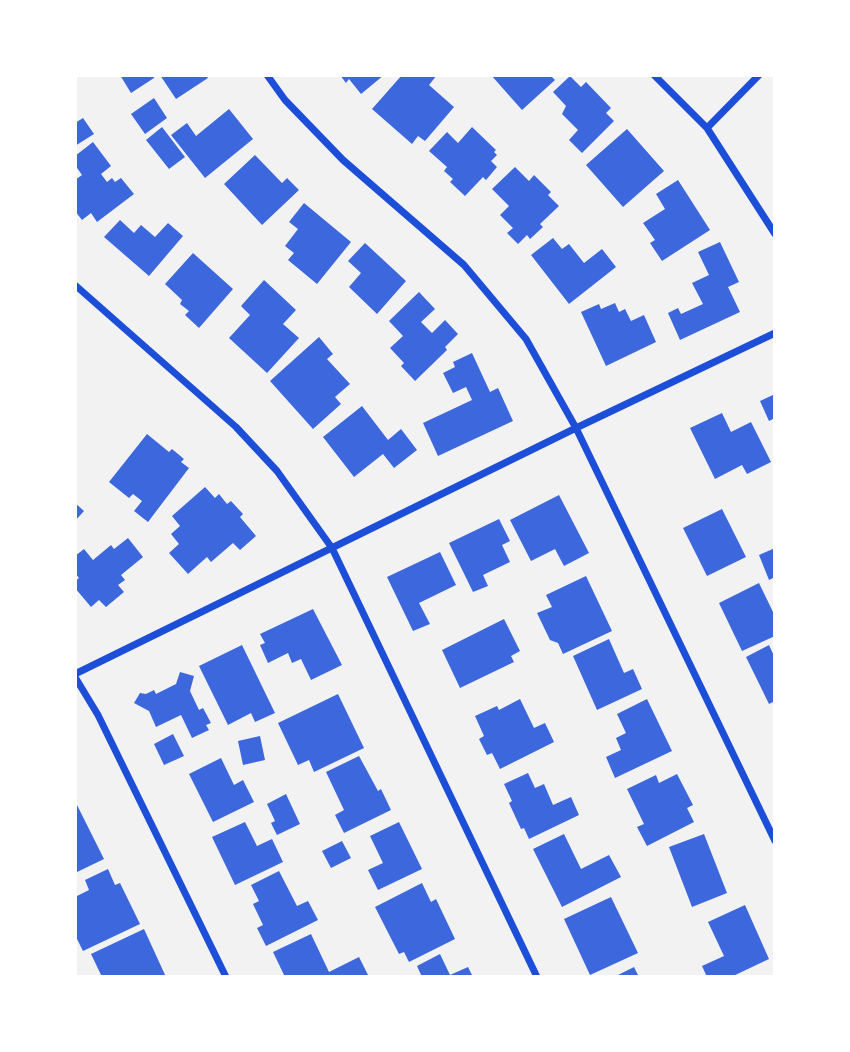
<!DOCTYPE html>
<style>
body{margin:0}
#map{position:relative;width:850px;height:1052px;overflow:hidden;background:#f2f2f2;font-family:"IBM Plex Sans",sans-serif}
canvas{display:block}
.frame{position:absolute;inset:0;border:77px solid #fff;pointer-events:none}
</style>
<div id="map">
<canvas width="850" height="1052"></canvas>
<div class="frame"></div>
</div>
<script>
const c = document.querySelector('canvas').getContext('2d');
c.lineJoin = 'round';
function fill(path, color) { c.fillStyle = color; c.fill(path, 'evenodd'); }
function stroke(path, color, width, dash) { c.strokeStyle = color; c.lineWidth = width; c.lineCap = dash ? 'butt' : 'round'; c.setLineDash(dash || []); c.stroke(path); }
const building = new Path2D(`
 M120,75h33l1,3 -23,15z
 M160,75h46l2,3 -32,21z
 M340,75h44l-23,19 -12,-15 -3,4z
 M402,75h35l-8,10 25,22 -29,34 -7,-5 -6,8 -40,-35z
 M491,75h59l5,5 -33,30z
 M570,76l11,11 5,-5 25,26 -5,5 8,8 -32,32 -13,-13 9,-10 -16,-16 4,-8 -13,-14z
 M154,98l13,20 -22,16 -14,-20z
 M229,109l24,30 -48,39 -34,-43 16,-12 9,13z
 M83,118l11,16 -19,12v-23z
 M162,127l23,30 -16,12 -23,-29z
 M472,127l24,23 -2,2 3,3 -6,6 6,6 -11,13 -3,-3 -18,19 -15,-14 3,-3 -9,-8 3,-4 -18,-16 18,-19 11,11z
 M627,129l37,42 -41,36 -37,-42z
 M93,142l18,24 -10,8 6,8 5,-4 3,4 6,-4 13,16 -37,28 -6,-9 -9,7 -7,-9v-31l7,-5 -7,-10v-9z
 M255,155l27,28 5,-5 12,12 -37,35 -38,-41z
 M515,167l14,14 5,-6 17,17 -3,3 11,11 -19,18 3,3 -13,12 -3,-4 -9,9 -11,-11 6,-5 -13,-13 9,-9 -17,-17z
 M678,180l32,50 -48,31 -12,-18 5,-3 -12,-17 22,-14 -9,-15z
 M304,203l47,39 -34,42 -29,-24 6,-7 -9,-7 13,-17 -9,-7z
 M120,220l14,13 7,-8 14,12 13,-14 15,13 -34,40 -45,-39z
 M553,238l9,11 7,-5 15,19 18,-14 14,18 -47,37 -38,-49z
 M720,242l19,40 -11,5 12,25 -60,28 -12,-27 10,-5 3,6 22,-10 -11,-21 17,-8 -11,-23z
 M365,243l41,38 -29,33 -28,-27 12,-14 -13,-12z
 M193,253l40,36 -34,39 -14,-13 4,-4 -9,-7 2,-4 -17,-16z
 M264,280l32,30 -13,14 16,14 -32,35 -38,-35 21,-23 -9,-9z
 M419,292l16,17 -14,13 11,11 13,-13 13,14 -13,13 2,3 -32,31 -14,-15 3,-3 -14,-15 13,-12 -14,-15z
 M615,303l4,9 6,-3 6,12 13,-6 12,27 -50,24 -25,-54 18,-8 2,5z
 M319,337l14,17 -6,5 23,25 -15,13 6,7 -28,25 -43,-48z
 M472,353l18,39 8,-4 15,33 -75,35 -15,-33 49,-23 -6,-13 -13,6 -10,-20 12,-6 -2,-5z
 M775,394v24l-6,3 -9,-20z
 M362,406l26,34 13,-11 16,21 -23,18 -11,-14 -29,23 -31,-40z
 M722,413l9,19 20,-10 20,40 -24,12 -5,-9 -27,14 -25,-51z
 M147,434l22,18 3,-3 12,10 -3,3 8,6 -41,54 -14,-11 8,-10 -9,-7 -4,4 -20,-16z
 M205,487l10,11 4,-4 8,10 4,-3 12,13 -3,3 16,19 -16,14 -7,-7 -22,19 -4,-5 -19,17 -19,-21 10,-9 -8,-10 9,-8 -8,-10z
 M559,495l30,58 -25,13 -9,-17 -24,12 -21,-41z
 M75,503l9,8 -9,10z
 M722,509l24,48 -39,19 -24,-48z
 M499,519l11,22 -8,4 8,17 -27,13 5,11 -15,6 -24,-49z
 M128,538l15,19 -22,18 4,5 -7,5 6,7 -18,15 -7,-7 -8,7 -16,-19v-7l4,-3 -4,-5v-17l9,-7 9,11 18,-15 3,4z
 M775,548v29l-6,3 -10,-25z
 M440,552l16,33 -37,18 11,21 -17,7 -26,-54z
 M586,576l26,55 -49,23 -5,-11 -8,-3 -13,-27 15,-6 -6,-12z
 M759,583l14,29 2,-1v25l-33,15 -23,-48z
 M313,609l29,56 -31,15 -10,-21 -9,4 -4,-10 -20,10 -8,-18 5,-2 -5,-9z
 M504,619l16,32 -9,5 3,6 -54,26 -18,-38z
 M609,639l15,34 9,-4 9,20 -45,21 -24,-54z
 M242,645l33,68 -20,9 -4,-9 -23,12 -29,-59z
 M769,645l6,13v43l-6,3 -23,-47z
 M180,672l14,4 -4,15 9,19 4,-2 8,15 -5,2 3,5 -17,8 -11,-23 -25,12 -7,-16 -15,-8 6,-10 6,1 8,-4 2,4 20,-10z
 M338,694l26,54 -50,24 -5,-12 -11,5 -20,-42z
 M520,699l14,29 11,-5 9,19 -54,27 -8,-16 -5,2 -8,-16 5,-3 -9,-20 22,-10 2,4z
 M647,699l25,52 -57,27 -9,-21 15,-7 -5,-12 10,-5 -9,-19z
 M173,734l11,22 -20,9 -10,-21z
 M260,736l5,24 -22,5 -5,-24z
 M359,756l19,35 3,-2 10,21 -47,23 -9,-18 9,-5 -18,-38z
 M221,758l13,27 9,-5 11,22 -41,20 -24,-48z
 M528,773l7,15 9,-4 9,21 18,-8 8,18 -50,24 -5,-11 -3,1 -12,-26 3,-2 -8,-17z
 M677,774l16,31 -6,3 7,14 -47,24 -10,-19 7,-3 -17,-35 29,-14 3,8z
 M286,794l14,30 -23,11 -6,-12 4,-2 -8,-17z
 M77,805l27,54 -29,14v-67z
 M245,822l12,24 15,-7 11,23 -48,23 -23,-48z
 M399,822l23,47 -44,21 -10,-20 15,-7 -13,-27z
 M564,834l17,35 28,-14 12,22 -59,30 -29,-58z
 M704,834l23,59 -35,14 -23,-60z
 M342,841l9,17 -20,10 -9,-17z
 M108,869l7,16 5,-2 20,41 -57,27 -8,-16v-38l14,-7 -4,-10z
 M279,871l18,35 11,-5 10,19 -52,26 -9,-18 6,-3 -10,-21 6,-3 -8,-16z
 M422,883l9,19 5,-3 19,40 -46,23 -5,-10 -5,2 -24,-47z
 M611,897l27,56 -48,22 -26,-56z
 M745,905l24,54 -38,18h-24l-5,-11 22,-10 -16,-34z
 M144,929l22,48h-64l-11,-23z
 M311,934l18,38 30,-15 9,18 -83,2 -12,-25z
 M440,954l10,21 18,-8 5,10h-51l-5,-11z
 M634,967l5,10h-25z`);
const minor = new Path2D(`
 M267,75l18,25 58,60 121,105 62,74 50,89 199,413
 M654,75l53,53 68,106
 M707,128l52,-53
 M75,285l161,142 41,44 55,77 205,429
 M75,674l501,-246 199,-95
 M75,677l23,38 128,262`);
fill(building, '#3d67dc');
stroke(minor, '#1d4ed8', 7);
</script>
